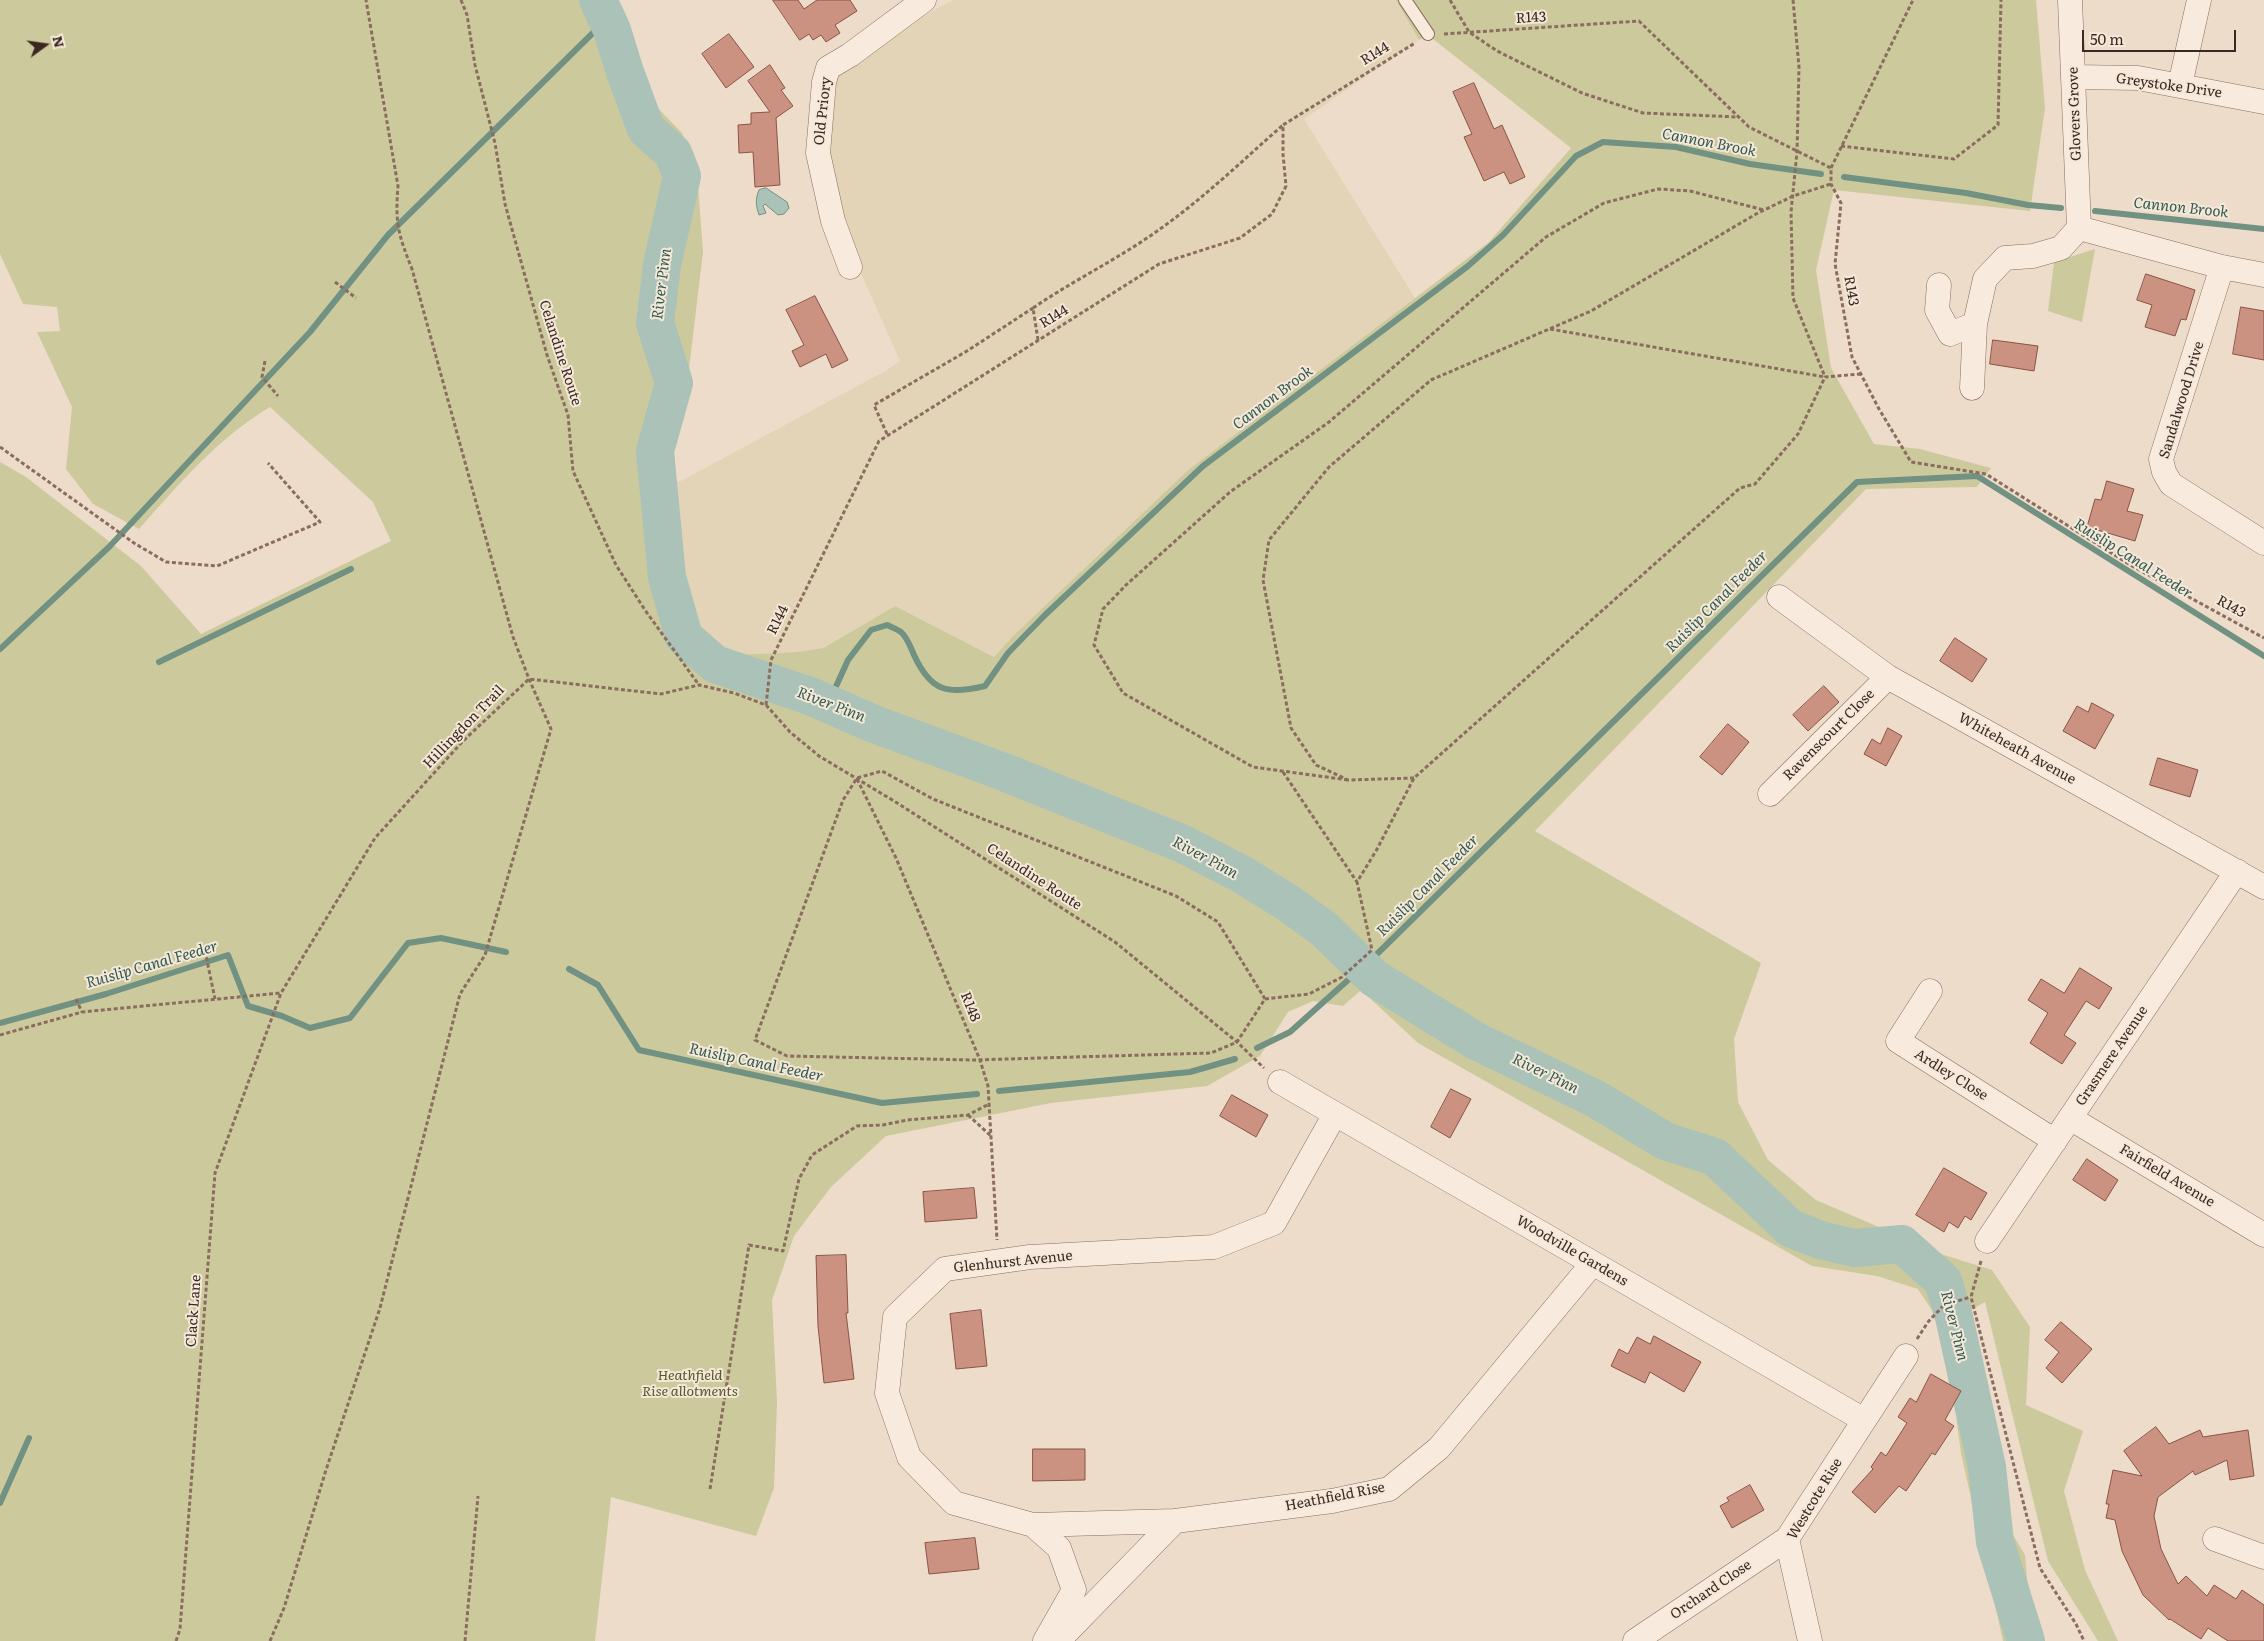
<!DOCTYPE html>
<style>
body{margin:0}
#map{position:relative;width:2264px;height:1641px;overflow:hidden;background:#eedcca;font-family:Literata,serif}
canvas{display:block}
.north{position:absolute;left:20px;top:20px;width:50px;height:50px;-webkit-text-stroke:4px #f5e8d9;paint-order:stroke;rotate:76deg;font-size:14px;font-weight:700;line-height:20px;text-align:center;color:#3b2921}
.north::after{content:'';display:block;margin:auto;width:18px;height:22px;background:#3b2921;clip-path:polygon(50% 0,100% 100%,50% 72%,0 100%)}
.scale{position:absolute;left:2082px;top:30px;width:154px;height:22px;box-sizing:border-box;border:2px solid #3b2921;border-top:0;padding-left:6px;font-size:15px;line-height:18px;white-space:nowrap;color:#3b2921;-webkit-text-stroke:4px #f5e8d9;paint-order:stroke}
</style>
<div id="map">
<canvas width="2264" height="1641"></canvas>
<div class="north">N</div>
<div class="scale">50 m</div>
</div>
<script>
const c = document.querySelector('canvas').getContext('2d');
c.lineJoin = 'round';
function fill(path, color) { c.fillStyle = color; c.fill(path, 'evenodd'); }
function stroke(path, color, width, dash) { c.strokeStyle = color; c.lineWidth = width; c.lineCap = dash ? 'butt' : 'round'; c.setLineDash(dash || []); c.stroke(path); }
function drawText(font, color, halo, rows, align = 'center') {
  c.font = font + ' Literata,serif'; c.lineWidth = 4; c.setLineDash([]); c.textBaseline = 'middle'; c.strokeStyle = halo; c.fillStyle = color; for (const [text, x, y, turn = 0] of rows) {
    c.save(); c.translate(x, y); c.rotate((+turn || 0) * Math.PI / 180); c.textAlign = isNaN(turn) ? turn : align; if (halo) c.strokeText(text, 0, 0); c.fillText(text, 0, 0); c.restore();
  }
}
const farmland = new Path2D(`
 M953,0h443l23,40 -115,79 111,179 -227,172 -175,166 -19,21 -99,-51 -73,42 -24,4 -61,3 -44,-27 -10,-31 1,-35 -16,-80 13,-1 206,-111 13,-9 -61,-137 -16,-71 10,-80 92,-58z`);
const green = new Path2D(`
 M0,0h617l17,39 17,62 31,32 15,39 6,80 -17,142 -18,88 16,80 -1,35 10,31 44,27 61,-3 25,-4 72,-42 99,51 19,-21 175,-166 301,-228 82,-94 -143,-113 -9,5 -23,-40h640l9,108 -15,103 -196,-21 -18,80 15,98 43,76 46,5 71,19 -14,19 -111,2 -331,342 226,132 -27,76 4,63 30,58 48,40 128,55 48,15 38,57 -4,78 57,26 -19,60 21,79 33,71h-20l-50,-80 -63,-259 -18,10 38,151 7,70 13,22 5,58 7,28h-34l-42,-188 -11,-82 -13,-53 -19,-29 -41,-13 -65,-10 -394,-223 -57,-53 -18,16 -30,-5 -25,11 -28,44 -53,30 -156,17 -165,33 -55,51 -37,49 -22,64 5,102 -3,86 -18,48 -145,-39 -16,144h-595v-1179l26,15 115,89 60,68 190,-93 -18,-39 -103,-95c-52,31 -91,77 -131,122l-46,-25 -27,-35 6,-62 -35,-75 23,-1 -3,-24 -34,-3 -23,-50z
 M2095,249l-13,73 -34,-11 6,-49z`);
const water = new Path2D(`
 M766,188l21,14 2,6 -5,6 -6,1 -13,-11 -2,2 3,7 -7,2c-3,-9 -4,-16 0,-25z`);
const stream = new Path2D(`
 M1844,177l122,16 62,12 33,3
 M2095,211l169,18
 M0,649l109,-102 201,-215 78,-97 219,-216
 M159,662l192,-93
 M828,704l20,-44 23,-30 16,-5c4,2 10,4 14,7 6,5 10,16 13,23 17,37 34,40 71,31l23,-33 37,-38 158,-149 265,-200 35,-31 73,-79 27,-14 73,5 74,17 71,10
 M569,969l29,16 41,65 243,53 95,-9
 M0,1023l106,-29 122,-39 20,51 34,10 28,12 40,-10 58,-75 33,-5 65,14
 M1257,1048l33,-16 86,-77 481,-473 120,-6 287,180
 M999,1091l191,-19 45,-13
 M0,1503l29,-65`);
const river = new Path2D(`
 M598,0l14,30 13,42 21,57 27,24 9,23 -20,89 -7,58 19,60 -19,68 12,126 17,60 31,27 95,32 64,28 130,48 179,72 60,31 45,28 36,26 50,49 102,63 120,58 69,42 50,16 75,71 30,12 34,8 48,-4 41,37 11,36 33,150 8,75 31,99`);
const building = new Path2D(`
 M773,0h25l6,9 13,-9h33l7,11 -22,14 5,8 -14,9 -5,-7 -8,5 -4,-6 -9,6z
 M729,34l25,33 -28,21 -24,-34z
 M770,65l15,23 -4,2 12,16 -17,12 4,67 -25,2 -2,-35 -14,1 -1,-28 13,-1v-11l19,-1 -22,-31z
 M1474,83l20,46 8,-4 23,52 -15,7 -6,-12 -20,9 -20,-44 8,-3 -19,-42z
 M2146,274l49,16 -9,30 -5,-1 -6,17 -30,-9 7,-22 -15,-5z
 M815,296l33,64 -16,8 -6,-14 -26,13 -8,-16 12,-6 -18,-35z
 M2241,307l23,4v49l-31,-6z
 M1993,340l45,6 -4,25 -44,-7z
 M2107,481l27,8 -7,22 16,4 -8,26 -48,-14 8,-28 6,1z
 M1955,638l32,21 -15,23 -32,-21z
 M1824,686l15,16 -31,29 -15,-16z
 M2092,703l22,12 -19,34 -32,-18 14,-25 11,6z
 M1728,724l21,18 -27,33 -22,-18z
 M1888,728l14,8 -16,30 -22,-12 8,-15 8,5z
 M2158,758l40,12 -8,27 -40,-12z
 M2080,968l32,20 -13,21 -13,-8 -22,34 12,8 -14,21 -32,-21 18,-30 -20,-13 13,-21 23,14z
 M1451,1089l20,10 -21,39 -19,-11z
 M1232,1095l36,20 -12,22 -36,-21z
 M2087,1159l31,21 -13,21 -32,-21z
 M1944,1168l43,25 -16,27 -6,-4 -7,12 -9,-6 -5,10 -28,-17z
 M974,1188l3,30 -52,4 -2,-30z
 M846,1255l2,58h-2l8,66 -30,4 -6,-57 -2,-70z
 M981,1310l6,56 -31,3 -6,-55z
 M2061,1322l31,27 -30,34 -16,-15 13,-16 -14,-12z
 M1654,1336l47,26 -17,30 -34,-20 -5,11 -34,-17 8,-17 9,5 9,-17 13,7z
 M1931,1374l30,17 -16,29 9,6 -19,29 -3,-2 -26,38 -7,-5 -24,27 -23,-21 21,-23 -2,-2 10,-15 5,4 21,-33 -9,-6 12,-19 6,4z
 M2156,1427l13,17 31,-14 3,7 45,-7 6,46 -24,4 -3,-20 -32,15 -2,-4 -35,26 -4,19 7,33 17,35 8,-8 21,20 7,-11 22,14 6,-9 22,15v36h-36l-20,-13 -7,11 -31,-20 -1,1 -26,-25 -21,-44 -7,-31 -9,-2 3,-14h-3l7,-34 29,6 -18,-25z
 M1033,1449h52v31l-52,1z
 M1750,1485l14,25 -32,18 -12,-22 9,-5 -2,-3z
 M975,1538l4,31 -50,5 -4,-31z`);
const path = new Path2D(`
 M461,0l6,15 8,50 20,78 10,61 42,151 21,60 5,56 43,94 29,45 54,75
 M1450,0l19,32 28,19 85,42 61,20 95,4
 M1793,0l6,67 -2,85 -6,60 2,86 32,79
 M1444,34l195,-13 110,106 82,41v16l10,19 -6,61 17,93 27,52 32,53 75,12 146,92 132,72
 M1841,146l113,13 44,-34 3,-125
 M1831,168l82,-168
 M335,282l21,16
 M1550,329l275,48
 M1038,340l-5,-32c41,-28 87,-50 127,-79 44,-31 83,-69 123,-104
 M265,361l-3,16 16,19
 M887,434l-13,-29 93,-54 66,-43
 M0,447l134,96 32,19 51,4 103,-44 -52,-59
 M766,705l5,-45 108,-219 280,-177 81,-26 32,-24 14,-28 -3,-32v-29l132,-82
 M1283,772l74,110
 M1414,778l-66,2 -32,-15 -25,-37 -28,-148 6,-40 60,-73 102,-87 160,-69 165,-97 37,-18 38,-12
 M857,779l39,79 84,202 8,26 9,154
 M1348,780l-95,-13 -130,-74 -29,-48 9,-36 23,-24 104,-93 99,-70 217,-185 58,-34 54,-14 32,2 74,19
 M205,951l10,48
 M76,999l6,13
 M1265,999l-47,-77 -42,-26 -243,-97 -51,-28 -25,7 -14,22 -88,240 32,16 186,4 238,-7 26,-11 28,-43 44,-5 33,-17 30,-27 -15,-68 19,-31 38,-73 326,-290 15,-4 43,-50 27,-57 35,-3
 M0,1035l82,-23 198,-19
 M968,1115l23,21
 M1981,1261l-10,36 69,271 36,56 8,17
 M1917,1339l11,-17 16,-17 27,-8
 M710,1489l39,-244 34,6 16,-72 13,-24 45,-29 26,-1 24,-5 61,-5 21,-11
 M176,1641l4,-12 35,-456 66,-180 94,-155 88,-97 66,-62 132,15 38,-9 35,8 32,12 24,27 29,24 75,45 221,141 122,100 27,26
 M270,1641l14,-33 42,-138 54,-162 80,-314 25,-39 66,-226 -22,-50 -16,-42 -101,-368c-14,-35 -17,-46 -14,-83l-32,-186
 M465,1641l13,-145`);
const service = new Path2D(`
 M1405,0l23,34`);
const minor = new Path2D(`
 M2070,0l9,228
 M2074,77l64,1 126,24
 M2180,85l19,-85
 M2079,228l143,39 42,8
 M850,267l-17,-46 -15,-68 6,-71 4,-14 22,-13 74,-55
 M2222,267l-61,192 3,13 7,12 93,59
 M1939,285l-2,25 13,24 25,-10
 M1972,388l3,-64 10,-45 20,-21 28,-2 28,-8 18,-20
 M1779,597l109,80 376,210
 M1770,794l118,-117
 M1930,991l-32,50 157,100
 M1280,1082l584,338
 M2070,1118l194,117
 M1987,1241l250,-370
 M1175,1521l-142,4 -79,-22 -45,-46 -22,-64 8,-76 50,-48 85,-12 184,-10 60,-24 61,-109
 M1033,1525l26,23 15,42 -29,51
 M2215,1539l49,18
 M1058,1641l117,-120 157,-20 57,-12 50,-41 154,-185
 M1635,1641l152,-102
 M1810,1641l-23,-102 119,-183`);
const streetNames = [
 ["R143",1531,18,-3],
 ["R144",1375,54,-32],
 ["Greystoke Drive",2169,86,8],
 ["Old Priory",823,111,-84],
 ["Glovers Grove",2075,114,-92],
 ["R143",1851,291,80],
 ["R144",1054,317,-32],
 ["Celandine Route",560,353,72],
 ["Sandalwood Drive",2182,400,-73],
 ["R143",2231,607,29],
 ["R144",778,620,-64],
 ["Hillingdon Trail",464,727,-46],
 ["Ravenscourt Close",1829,735,-45],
 ["Whiteheath Avenue",2017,749,29],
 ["Celandine Route",1034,877,33],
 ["R148",970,1007,68],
 ["Grasmere Avenue",2112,1056,-56],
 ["Ardley Close",1951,1075,32],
 ["Fairfield Avenue",2167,1176,31],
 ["Woodville Gardens",1572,1251,30],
 ["Glenhurst Avenue",1013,1262,-6],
 ["Clack Lane",194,1311,-86],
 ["Heathfield Rise",1335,1497,-11],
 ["Westcote Rise",1815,1499,-59],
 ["Orchard Close",1711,1590,-34]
];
const parkNames = [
 ["Heathfield",690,1376],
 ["Rise allotments",690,1392]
];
const waterNames = [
 ["Cannon Brook",1709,143,11],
 ["Cannon Brook",2181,208,6],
 ["River Pinn",662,284,-83],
 ["Cannon Brook",1273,398,-37],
 ["Ruislip Canal Feeder",2133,559,32],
 ["Ruislip Canal Feeder",1717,602,-45],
 ["River Pinn",831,705,21],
 ["River Pinn",1205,858,28],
 ["Ruislip Canal Feeder",1428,886,-45],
 ["Ruislip Canal Feeder",152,965,-16],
 ["Ruislip Canal Feeder",756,1063,12],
 ["River Pinn",1545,1074,26],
 ["River Pinn",1954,1326,76]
];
fill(farmland, '#e3d4b7');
fill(green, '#ccc99d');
fill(water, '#aac2b7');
stroke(water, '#719183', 1);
stroke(stream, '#719183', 6);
stroke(river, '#aac2b7', 38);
fill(building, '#cb9281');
stroke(building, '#895345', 1);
stroke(service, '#8a6d5e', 14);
stroke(minor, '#8a6d5e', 25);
stroke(path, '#8a6d5e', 3, [4, 2.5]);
stroke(service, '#f8ebdd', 12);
stroke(minor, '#f8ebdd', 24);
drawText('14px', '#3b2921', '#f5e8d9', streetNames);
drawText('italic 14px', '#545729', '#f5e8d9', parkNames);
drawText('italic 15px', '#315a50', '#f5e8d9', waterNames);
</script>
